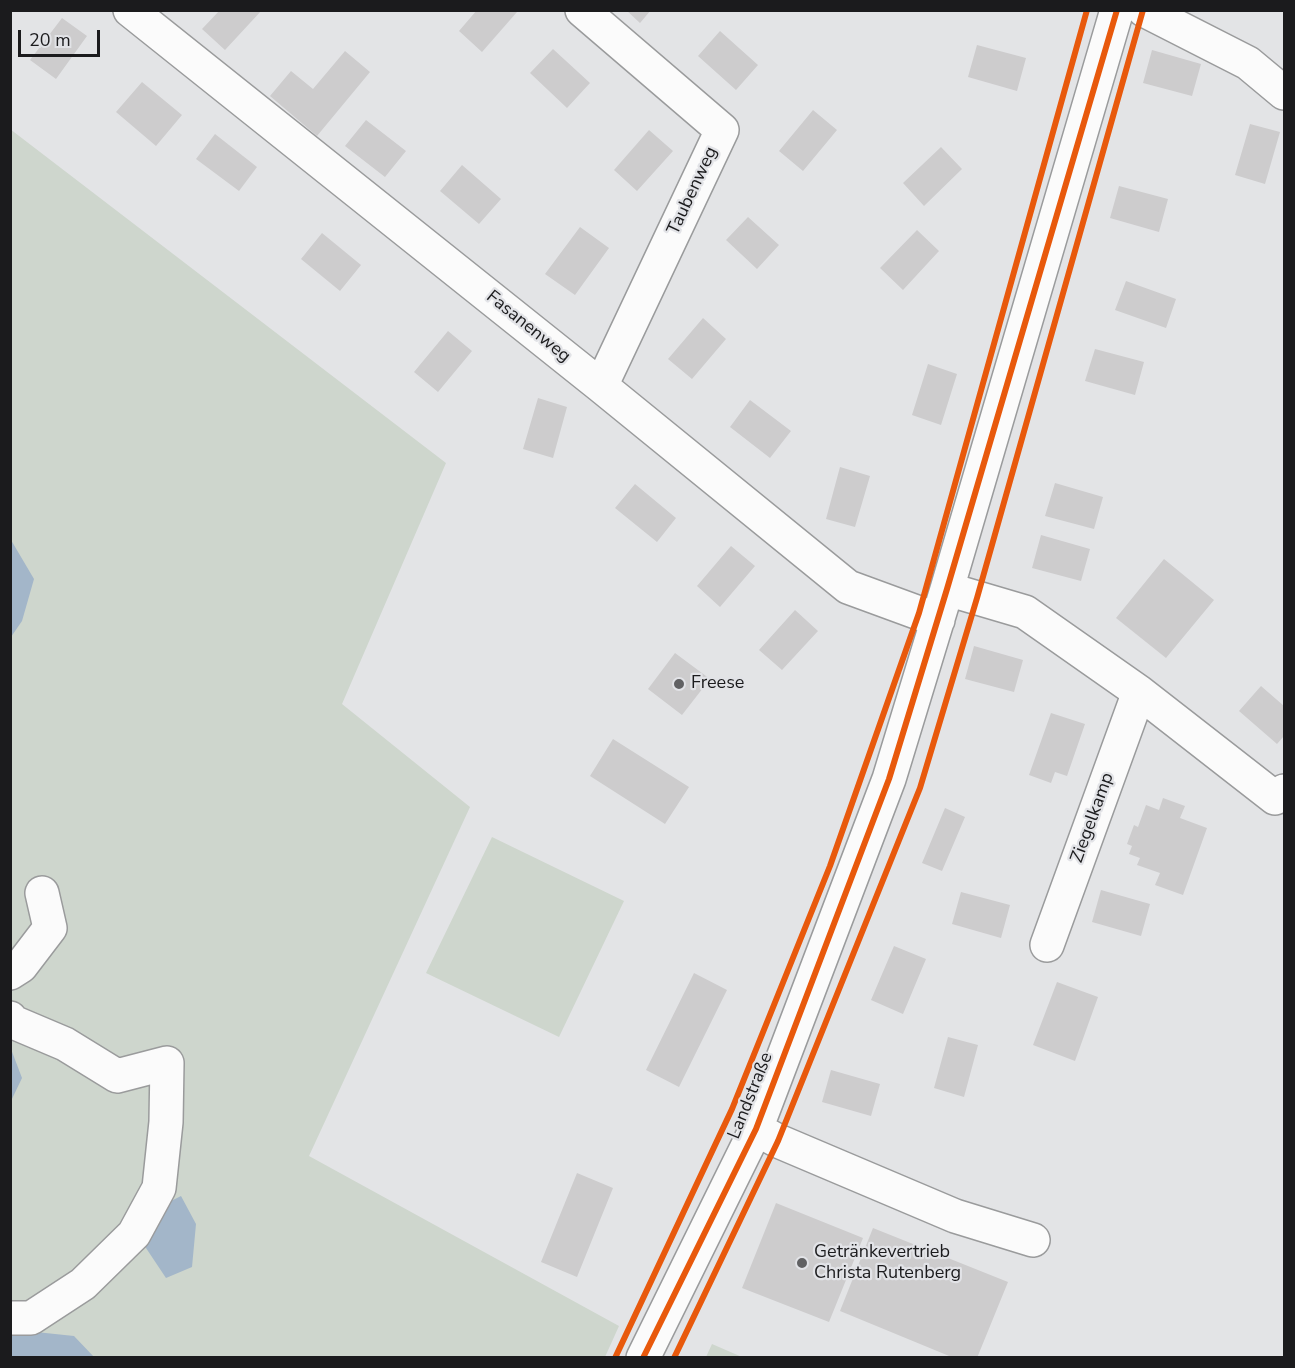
<!DOCTYPE html>
<meta charset="utf-8">
<style>
body{margin:0}
#map{position:relative;width:1295px;height:1368px;overflow:hidden;background:#e3e4e6;font-family:"Nunito Sans",sans-serif}
canvas{display:block}
.frame{position:absolute;inset:0;border:12px solid #1b1b1d;pointer-events:none}
.scale{position:absolute;left:18px;top:30px;width:82px;height:27px;box-sizing:border-box;border:3px solid #1b1b1d;border-top:0;padding-left:8px;font-size:18px;line-height:21px;white-space:nowrap;color:#1b1b1d;-webkit-text-stroke:4px #e2e3e7;paint-order:stroke}
</style>
<div id="map">
<canvas width="1295" height="1368"></canvas>
<div class="frame"></div>
<div class="scale">20 m</div>
</div>
<script>
const c = document.querySelector('canvas').getContext('2d');
c.lineJoin = 'round';
function fill(path, color) { c.fillStyle = color; c.fill(path, 'evenodd'); }
function stroke(path, color, width, dash) { c.strokeStyle = color; c.lineWidth = width; c.lineCap = dash ? 'butt' : 'round'; c.setLineDash(dash || []); c.stroke(path); }
function drawText(font, color, halo, rows, align = 'center') {
  c.font = font + ' "Nunito Sans",sans-serif'; c.lineWidth = 4.5; c.setLineDash([]); c.textBaseline = 'middle'; c.strokeStyle = halo; c.fillStyle = color; for (const [text, x, y, turn = 0] of rows) {
    c.save(); c.translate(x, y); c.rotate((+turn || 0) * Math.PI / 180); c.textAlign = isNaN(turn) ? turn : align; if (halo) c.strokeText(text, 0, 0); c.fillText(text, 0, 0); c.restore();
  }
}
const green = new Path2D(`
 M10,129l436,334 -104,241 128,103 -161,349 310,170 -14,31h-594z
 M492,837l132,64 -65,136 -133,-64z
 M712,1344l30,13h-36z`);
const water = new Path2D(`
 M11,540l23,39 -12,42 -11,16z
 M11,1049l11,29 -11,23h-1z
 M181,1196l15,28 -4,43 -26,11 -24,-36 17,-35z
 M36,1332l38,4 20,21h-83l-1,-24z`);
const building = new Path2D(`
 M220,10h42l-37,40 -23,-21z
 M477,10l40,2 -35,40 -23,-21z
 M626,10h25l-11,13z
 M62,18l25,18 -31,43 -26,-19z
 M720,31l38,34 -22,25 -38,-34z
 M977,45l49,13 -9,33 -49,-14z
 M553,49l37,34 -23,25 -37,-35z
 M1152,50l49,14 -9,32 -49,-13z
 M345,51l25,21 -53,64 -47,-40 21,-25 22,18z
 M142,82l40,33 -26,31 -40,-34z
 M813,110l24,20 -34,41 -24,-20z
 M366,120l40,31 -21,26 -40,-31z
 M1250,124l30,8 -15,52 -30,-9z
 M649,130l24,21 -36,40 -23,-21z
 M215,134l42,33 -18,24 -43,-32z
 M941,147l21,22 -38,37 -21,-23z
 M462,165l39,34 -22,25 -39,-33z
 M1119,186l49,13 -9,33 -49,-14z
 M748,217l31,28 -22,24 -31,-29z
 M580,227l29,21 -34,47 -30,-21z
 M917,230l22,21 -36,39 -23,-22z
 M322,233l39,32 -21,26 -39,-32z
 M1126,281l50,18 -10,29 -51,-18z
 M703,318l23,21 -34,40 -24,-20z
 M448,331l24,20 -34,41 -24,-20z
 M1095,349l49,13 -9,33 -50,-14z
 M928,364l29,10 -16,51 -29,-10z
 M538,398l29,9 -14,51 -30,-9z
 M750,400l41,31 -21,27 -40,-31z
 M840,467l30,9 -15,51 -29,-8z
 M1055,483l48,14 -9,32 -49,-13z
 M635,484l41,34 -19,24 -42,-34z
 M1041,535l49,14 -9,32 -49,-13z
 M731,546l24,20 -35,41 -23,-21z
 M1164,559l50,41 -48,58 -50,-40z
 M795,610l23,21 -36,39 -23,-20z
 M974,646l49,14 -9,32 -49,-13z
 M675,653l35,26 -28,36 -34,-26z
 M1261,686l23,20v30l-7,8 -38,-33z
 M1051,713l34,11 -18,52 -12,-4 -4,11 -22,-8z
 M613,739l76,48 -24,37 -75,-48z
 M1163,798l22,8 -5,12 27,10 -24,67 -28,-10 5,-12 -23,-8 3,-7 -11,-4 3,-8 -5,-2 7,-19 4,2 8,-22 13,5z
 M945,808l20,9 -23,54 -20,-8z
 M1101,890l49,14 -9,32 -49,-14z
 M961,892l49,13 -9,33 -49,-14z
 M894,946l32,13 -23,55 -32,-14z
 M694,973l33,17 -48,97 -33,-17z
 M1057,982l41,15 -23,64 -42,-16z
 M948,1037l30,8 -14,52 -30,-9z
 M831,1070l49,14 -9,32 -49,-14z
 M577,1173l36,15 -36,89 -36,-15z
 M776,1203l87,35 -34,84 -87,-34z
 M873,1228l135,54 -31,76h-23l-114,-47z`);
const minor = new Path2D(`
 M130,10l471,376 247,201 90,33
 M582,10l140,120 -121,256
 M1144,10l104,53 36,30
 M947,589l78,23 114,80 136,106 9,-7
 M1047,945l92,-253
 M10,973l11,-7 29,-38 -8,-35
 M10,1018l3,4 52,22 52,32 50,-13 -1,59 -7,66 -25,46 -51,50 -52,34h-21
 M756,1129l22,12 177,75 78,24
 M643,1358l113,-229 133,-350 58,-190 170,-579`);
const cycleway = new Path2D(`
 M615,1358l117,-249 98,-243 89,-253 168,-603
 M643,1358l113,-229 133,-350 58,-190 170,-579
 M674,1358l104,-217 142,-353 57,-190 166,-588`);
const markers = [
 [679,684,6,"#616163"],
 [802,1263,6,"#616163"]
];
const streetNames = [
 ["Taubenweg",693,191,-65],
 ["Fasanenweg",528,327,39],
 ["Ziegelkamp",1093,818,-70],
 ["Landstraße",751,1096,-68]
];
const poiNames = [
 ["Freese",691,684],
 ["Getränkevertrieb",814,1253],
 ["Christa Rutenberg",814,1274]
];
fill(green, '#ced6cd');
fill(water, '#a3b6c9');
fill(building, '#cdcccd');
stroke(minor, '#9a9b9c', 36);
stroke(minor, '#fbfbfb', 33);
stroke(cycleway, '#e8590c', 6);
for (const [x, y, r, color] of markers) { const dot = new Path2D(); dot.arc(x, y, r, 0, 2 * Math.PI); c.fillStyle = color; c.fill(dot); stroke(dot, '#e2e3e7', 2); }
drawText('18px', '#1b1b1d', '#e2e3e7', streetNames);
drawText('18px', '#1b1b1d', '#e2e3e7', poiNames, 'left');
</script>
